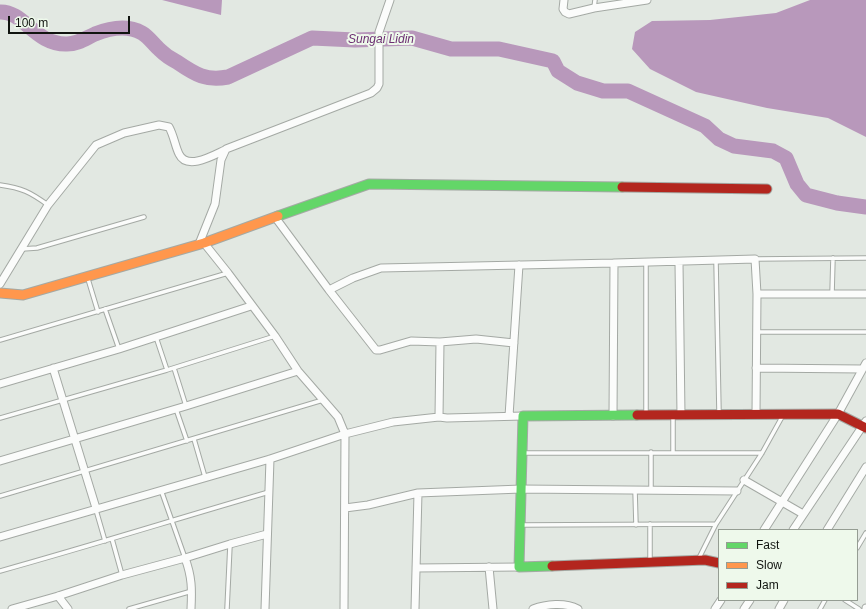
<!DOCTYPE html>
<style>
body{margin:0}
#map{position:relative;width:866px;height:609px;overflow:hidden;background:#e2e8e2;font-family:Arial,sans-serif}
canvas{display:block}
.legend{position:absolute;left:718px;top:529px;width:140px;height:72px;box-sizing:border-box;background:#eef9eb;border:1px solid #959d93;margin:0;padding:5px 7px;list-style:none;font-size:12px;color:#10140f}
.legend li{display:flex;align-items:center;gap:8px;height:20px}
.legend b{width:20px;border:1px solid #959d93}
.scale{position:absolute;left:8px;top:16px;width:122px;height:18px;box-sizing:border-box;border:2px solid #10140f;border-top:0;padding-left:5px;font-size:12px;line-height:14px;white-space:nowrap;color:#10140f;-webkit-text-stroke:3px #eef9eb;paint-order:stroke}
</style>
<div id="map">
<canvas width="866" height="609"></canvas>
<ul class="legend">
<li><b style="height:5px;background:#63d668"></b>Fast</li>
<li><b style="height:5px;background:#ff974d"></b>Slow</li>
<li><b style="height:5px;background:#b3261e"></b>Jam</li>
</ul>
<div class="scale">100 m</div>
</div>
<script>
const c = document.querySelector('canvas').getContext('2d');
c.lineJoin = 'round';
function fill(path, color) { c.fillStyle = color; c.fill(path, 'evenodd'); }
function stroke(path, color, width, dash) { c.strokeStyle = color; c.lineWidth = width; c.lineCap = dash ? 'butt' : 'round'; c.setLineDash(dash || []); c.stroke(path); }
function drawText(font, color, halo, rows, align = 'center') {
  c.font = font + ' Arial,sans-serif'; c.lineWidth = 4; c.setLineDash([]); c.textBaseline = 'middle'; c.strokeStyle = halo; c.fillStyle = color; for (const [text, x, y, turn = 0] of rows) {
    c.save(); c.translate(x, y); c.rotate((+turn || 0) * Math.PI / 180); c.textAlign = isNaN(turn) ? turn : align; if (halo) c.strokeText(text, 0, 0); c.fillText(text, 0, 0); c.restore();
  }
}
const water = new Path2D(`
 M162,0h60l-1,15z
 M810,0h56v137l-38,-19 -61,-10 -71,-16 -46,-23 -18,-20 3,-17 17,-11 58,-1 66,-7z`);
const river = new Path2D(`
 M0,12c24,-1 35,33 67,32 11,0 19,-6 28,-10 15,-6 33,-9 47,-1 7,4 12,12 18,17 5,5 11,9 17,12 19,13 29,19 51,15l84,-39 43,2 57,-2 39,11h48l54,12 5,10 19,12 26,8h25l77,35 14,13 15,7 39,5 13,7 11,26 9,11 31,8 29,4`);
const lane = new Path2D(`
 M594,8l1,-8
 M0,185c22,3 30,7 48,20
 M22,249l15,-1 107,-31
 M755,259l111,-1
 M716,261l3,151
 M646,263v151
 M88,279l10,33
 M832,294l1,-36
 M105,309l14,40
 M757,332h109
 M156,337l11,33
 M0,340l228,-67
 M174,368l12,38
 M176,409l11,32
 M673,416v37
 M0,418l167,-48 108,-34
 M194,439l11,38
 M523,453h239
 M651,489v-37
 M161,490l24,68
 M635,490l1,35
 M0,496l323,-96
 M96,510l9,31
 M521,525l195,-1
 M112,539l10,36
 M857,548l9,-15
 M699,558l17,-34 46,-71 20,-36
 M650,561v-37
 M0,571c90,-25 179,-53 269,-79
 M845,600l14,9
 M129,609l63,-18
 M227,609l3,-64
 M820,609l5,-9`);
const street = new Path2D(`
 M564,0l-1,9 2,3 4,2 25,-6 53,-8
 M275,217l54,73 47,60h4l31,-9 29,1 36,-3 38,4
 M204,243l24,30 47,63 23,35 40,46 7,17 -1,175
 M199,244l16,-40 6,-44 5,-11 145,-56 6,-5 2,-4v-52l11,-32
 M679,263l2,152
 M0,284l48,-79 48,-60 28,-12 35,-8 10,2c5,9 6,19 10,27 8,17 35,1 46,-4
 M329,290l24,-12 28,-10 233,-5
 M757,294h109
 M53,368l43,140
 M756,368l106,1
 M0,384l119,-35 132,-43
 M509,416l10,-151
 M613,416l1,-153 141,-4 2,35 -1,120
 M439,417l1,-75
 M0,461l186,-55 112,-35
 M744,480l59,34
 M345,508l23,-3 50,-12 103,-4 216,2
 M764,530l74,-116 28,-51
 M793,530l73,-109
 M827,530l39,-63
 M0,537l270,-78 75,-25 48,-12 46,-5 8,1 76,-2
 M185,558c7,19 7,31 6,51
 M489,567l4,42
 M416,568l103,-1
 M58,596l10,13
 M12,609l46,-13 64,-21 63,-17 45,-14 37,-10
 M265,609l5,-150
 M415,609l3,-116
 M533,609c13,-5 32,-7 45,0
 M715,609l6,-9
 M744,609l6,-9
 M779,609l5,-9
 M866,609v-1`);
const fast = new Path2D(`
 M278,216l91,-32 253,3
 M552,566l-33,1 4,-151 114,-1`);
const slow = new Path2D(`
 M0,293l23,2 181,-52 74,-27`);
const jam = new Path2D(`
 M622,187l145,2
 M637,415l201,-1 28,14
 M552,566l153,-6 14,3`);
const waterNames = [
 ["Sungai Lidin",381,40]
];
fill(water, '#b898bb');
stroke(river, '#b898bb', 15);
stroke(lane, '#a4a9a4', 5.5);
stroke(street, '#a4a9a4', 9);
stroke(fast, '#a4a9a4', 11);
stroke(slow, '#a4a9a4', 11);
stroke(jam, '#a4a9a4', 11);
stroke(lane, '#fbfcfb', 3.5);
stroke(street, '#fbfcfb', 7);
stroke(fast, '#63d668', 9);
stroke(slow, '#ff974d', 9);
stroke(jam, '#b3261e', 9);
drawText('italic 12px', '#6c2f72', '#eef9eb', waterNames);
</script>
